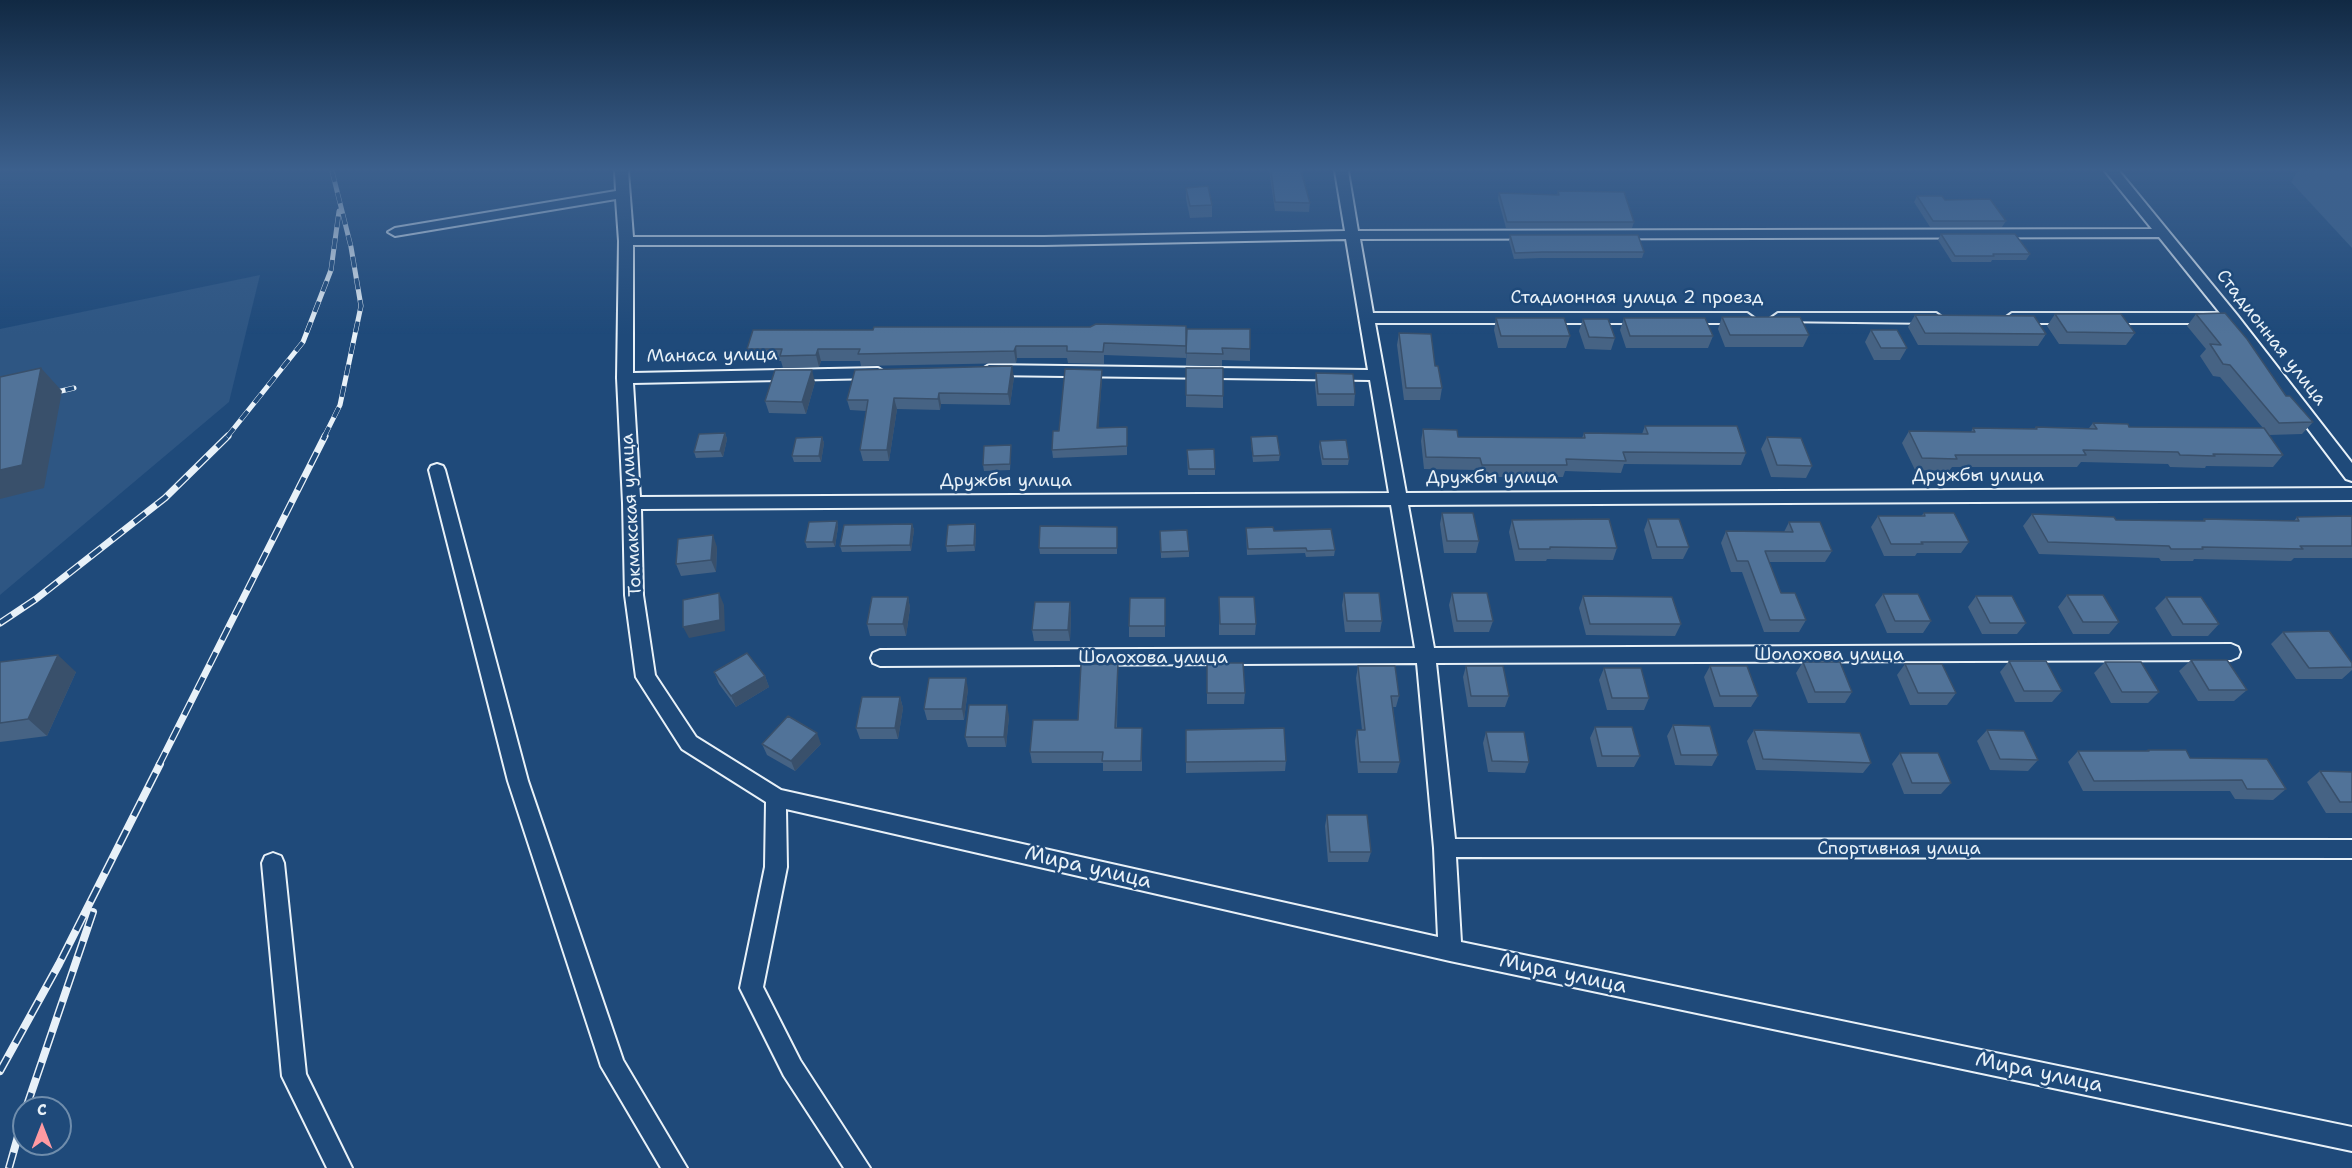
<!DOCTYPE html>
<meta charset="utf-8">
<style>
body{margin:0}
#map{position:relative;width:2352px;height:1168px;overflow:hidden;background:#1f4a7a;font-family:"Shantell Sans",sans-serif}
canvas{display:block}
.north{position:absolute;left:12px;top:1096px;width:60px;height:60px;box-sizing:border-box;background:#1f4a7a;border:2px solid #6f8dac;border-radius:50%;rotate:0deg;font-size:16px;font-weight:700;line-height:24px;text-align:center;color:#e8f1f8}
.north::after{content:'';display:block;margin:auto;width:21px;height:27px;background:#ff9aa2;clip-path:polygon(50% 0,100% 100%,50% 72%,0 100%)}
</style>
<div id="map">
<canvas width="2352" height="1168"></canvas>
<div class="north">С</div>
</div>
<script>
const c = document.querySelector('canvas').getContext('2d');
c.lineJoin = 'round';
function fill(path, color) { c.fillStyle = color; c.fill(path, 'evenodd'); }
function stroke(path, color, width, dash) { c.strokeStyle = color; c.lineWidth = width; c.lineCap = dash ? 'butt' : 'round'; c.setLineDash(dash || []); c.stroke(path); }
function drawText(font, color, halo, rows, align = 'center') {
  c.font = font + ' "Shantell Sans",sans-serif'; c.lineWidth = 5; c.setLineDash([]); c.textBaseline = 'middle'; c.strokeStyle = halo; c.fillStyle = color; for (const [text, x, y, turn = 0] of rows) {
    c.save(); c.translate(x, y); c.rotate((+turn || 0) * Math.PI / 180); c.textAlign = isNaN(turn) ? turn : align; if (halo) c.strokeText(text, 0, 0); c.fillText(text, 0, 0); c.restore();
  }
}
const built = new Path2D(`
 M260,275l-31,127 -229,193v-266z`);
const green = new Path2D(`
 M2302,171h50v77l-61,-66 6,-10z`);
const minor = new Path2D(`
 M615,171h13l5,66h411l301,-6 -10,-60h13l10,60 794,-2 -47,-58h14l118,144 115,148v18l-6,-2 -118,-156h-216l-7,-5 7,-5h208l-61,-76 -799,2 13,74h374l7,5 -7,5h-372l31,170 946,-5v12l-944,5 26,143 797,-4 7,3 2,5 -2,5 -7,3 -795,3 19,176 897,1v18l-896,-1 5,85 891,185v24l-902,-190 -664,-152 1,58 -24,120 37,73 70,108h-26l-60,-92 -44,-88 25,-121 1,-65 -84,-53 -46,-72 -11,-82 -2,-92 -6,-125 2,-137 -3,-42 -221,37 -7,-4 7,-4 221,-37zM1346,239l22,131 -379,-5 -8,5 8,5 381,5 19,113 -749,4 -7,-114 245,-5 8,-5 -8,-5 -245,5v-128h411zM1391,505l24,143 -535,2 -7,3 -2,5 2,5 7,3 537,-3 17,185 4,89 -657,-147 -85,-53 -41,-62 -12,-80 -2,-86z
 M1778,313h158l7,5 -7,5 -163,-2 -2,-3z
 M437,464l6,2 2,4 83,311 95,279 64,108h-26l-60,-102 -93,-285 -79,-311 2,-4z
 M273,853l8,3 3,7 22,211 46,94h-25l-45,-92 -20,-213 3,-7z`);
const railFar2 = new Path2D(`
 M44,395l30,-7
 M227,437l76,-95 28,-72 8,-59
 M324,437l16,-32 21,-99 -10,-59 -19,-76`);
const railFar1 = new Path2D(`
 M0,623l36,-24 129,-101 63,-62
 M159,765l166,-329`);
const rail = new Path2D(`
 M0,1071l59,-107 101,-200
 M26,1108l67,-196
 M9,1168l15,-53`);
const wall = new Path2D(`
 M1269,171h33l8,32 -1,9 -34,-1z
 M1186,188l26,17v12l-22,1 -4,-19z
 M1558,191l76,31 -2,6h-126l-8,-29 1,-6 58,2z
 M1917,196l28,4 61,21 -4,6h-72l-16,-25z
 M1941,234l89,20 -4,6h-34l-1,2h-39l-14,-22z
 M1510,235l134,17 -2,6h-102l-26,1 -5,-18z
 M2055,314l80,19 -9,12 -67,-1 -12,-18z
 M2196,314l90,82 27,26 -11,12 -33,1 14,20 -10,12 -67,-1 -1,2 -35,-1 -2,-3 -87,-2 -4,5h-125l-3,4 -34,-1 -13,-27 7,-12 62,1 2,-4 61,1 2,-2 53,1 4,-5 36,4 134,1 -43,-51 -7,-1 -13,-20 6,-7 -19,-23z
 M1915,315l131,19 -8,12 -120,-1 -10,-18z
 M1722,317l87,18 -6,12h-78l-7,-18z
 M1496,318l74,18 -4,12h-68l-4,-18z
 M1624,318l89,18 -5,12h-82l-6,-18z
 M1583,319l32,19 -4,12 -26,-1 -6,-18z
 M1186,326v32l-82,-3v9l-36,-1 -1,-5h-50l-1,5 -155,3 -1,-5h-39l-2,6 -36,1 -2,-7h-31l-3,-12 126,-19z
 M1187,329l63,20v12l-28,-1v6l-36,-1z
 M1871,330l36,18 -7,12h-26l-9,-18z
 M1399,333l36,33 7,22 -2,12h-36l-7,-55z
 M1186,368l37,28v12l-37,-1z
 M1316,373l39,21 -1,12h-37l-2,-21z
 M1014,377l-4,28 -69,-1 -1,6 -43,-1 -8,52h-26l-3,-11 6,-39 -16,-1 -3,-10z
 M1102,378l-4,50 29,-1v28l-74,3 -1,-8 7,-19z
 M815,382l-9,32 -37,-1 -4,-12z
 M1645,426l101,27 -5,12 -117,-1 -3,9 -56,-2 -2,6h-84l-2,-7 -53,-1 -3,-28 2,-12 35,8 124,1 2,-5 58,1z
 M725,433l2,6 -4,18 -27,1 -2,-6z
 M822,437l2,6 -3,19h-27l-2,-6z
 M1251,437l29,18 -1,6 -26,1 -2,-19z
 M1767,437l45,29 -6,12 -35,-1 -10,-28z
 M1320,441l29,18 -1,6h-26l-3,-18z
 M1011,445v6l-1,19 -26,1 -1,-6z
 M1187,456l28,13v6h-27z
 M1442,513l37,28 -3,12h-32l-4,-29z
 M1924,513l45,29 -8,11h-44l-2,3h-31l-13,-29 7,-11h43z
 M2032,514l84,6 87,1 1,-2 90,2 3,-4 55,-1v42h-58l-3,3 -97,-2 -1,2h-32l-2,-3 -120,-4 -16,-28z
 M1648,519l41,28 -6,12h-31l-8,-29z
 M1512,520l105,28 -4,12 -66,-1 -1,2h-31l-6,-29z
 M837,521l1,6 -3,20 -28,1 -2,-6z
 M1789,522l43,29 -7,11h-56l12,31 25,27 -7,12h-35l-22,-60h-11l-10,-29 5,-12 58,1z
 M912,524l2,6 -3,21 -69,1 -2,-6z
 M975,524l1,6 -1,21 -28,1 -1,-6z
 M1117,527v27h-77l-1,-6z
 M1246,528l28,3 61,19 -1,6 -28,1 -1,-4 -58,2z
 M1160,531l29,20v6l-28,1z
 M717,547l-1,25 -35,4 -5,-12z
 M1344,593l38,28 -2,11h-35l-3,-27z
 M1452,593l41,28 -4,11h-35l-5,-27z
 M1883,594l48,27 -8,12h-36l-12,-28z
 M2067,595l52,27 -10,12h-36l-15,-27z
 M1583,596l98,28 -6,12 -89,-1 -7,-27z
 M1976,596l50,27 -9,11h-35l-14,-27z
 M908,597l2,11 -4,28h-36l-3,-12z
 M1219,597l37,27 -1,11h-36z
 M2166,597l53,27 -11,12h-36l-17,-28z
 M1165,598v39h-36v-11z
 M1070,602l1,11 -1,28h-36l-2,-11z
 M2283,632l69,35v3l-10,9h-46l-25,-35z
 M2191,660l56,30 -13,11h-36l-19,-30z
 M2009,661l53,30 -10,11h-37l-15,-30z
 M0,662l76,10 -29,64 -47,6z
 M1803,662l49,30 -7,11h-37l-12,-30z
 M2105,662l54,30 -11,11h-37l-17,-30z
 M1207,663l38,30 -1,11h-37z
 M1118,664v11l-1,53h25v43h-39v-8h-71l-2,-11 48,-32z
 M1905,664l51,29 -9,12h-37l-13,-30z
 M1358,666l41,30 -3,11h-3l7,55 -3,11h-39l-3,-32 2,-11h5l-6,-52z
 M1466,666l43,30 -4,11h-37l-5,-30z
 M1710,666l48,30 -7,11h-37l-10,-30z
 M1604,668l45,30 -5,12h-37l-8,-30z
 M714,672l51,4 4,11 -33,20 -17,-23z
 M968,689l-4,31h-37l-3,-11z
 M900,697l3,11 -5,31h-38l-4,-11z
 M1009,716l-3,31h-38l-3,-10z
 M1673,725l45,30 -6,11 -37,-1 -8,-29z
 M1595,727l45,29 -6,11h-37l-7,-29z
 M1186,730l100,31 -1,10 -99,2z
 M1754,730l117,33 -8,10 -107,-3 -9,-29z
 M1987,730l51,30 -10,11 -38,-1 -13,-29z
 M1486,732l43,30 -4,11 -37,-1 -5,-29z
 M762,744h59l-26,27 -28,-16z
 M2148,750l42,8 96,31 -13,11 -38,-1 -5,-8h-147l-15,-29 10,-11h68z
 M1900,753l51,30 -10,11h-37l-12,-30z
 M2320,771l32,1v41h-26l-19,-31z
 M1327,815l44,37 -3,10h-40l-3,-36z`);
const shadedWall = new Path2D(`
 M1016,346l1,12 -1,5 -2,-12z
 M818,349l3,12 -2,6 -3,-12z
 M1012,366l2,11 -4,28 -2,-11z
 M41,368l21,23 -18,97 -44,11v-29z
 M812,370l3,12 -9,32 -4,-12z
 M1102,370v8l-4,59 -1,-9z
 M939,393l2,11 -1,6 -2,-11z
 M894,398l3,11 -8,52 -2,-11z
 M725,433l2,6 -4,18 -3,-6z
 M822,437l2,6 -3,19 -2,-6z
 M837,521l1,6 -3,20 -2,-5z
 M912,524l2,6 -3,21 -1,-6z
 M975,524l1,6 -1,21 -1,-6z
 M713,535l4,12 -1,25 -5,-12z
 M719,593l5,12 1,26 -36,7 -6,-11z
 M908,597l2,11 -4,28 -3,-12z
 M1070,602l1,11 -1,28 -2,-11z
 M58,655l18,17 -29,64 -19,-17z
 M1118,664v11l-2,64 -1,-11z
 M765,676l4,11 -33,20 -5,-11z
 M966,678l2,11 -4,31 -2,-11z
 M900,697l3,11 -5,31 -3,-11z
 M1007,705l2,11 -3,31 -2,-10z
 M817,733l4,11 -26,27 -4,-10z`);
const building = new Path2D(`
 M1271,171h30l9,32 -35,-1z
 M1208,186l4,19 -22,1 -4,-18z
 M1558,191l66,1 10,30h-127l-8,-29 60,2z
 M1917,196h25l3,4 45,-1 16,22h-73z
 M1941,234h74l15,20h-37l1,2h-39z
 M1510,235h128l6,17h-102l-27,1z
 M2225,313l22,26 39,57h4l23,26 -34,1 -49,-58 -7,-1 -13,-20 11,1 -25,-31z
 M2055,314h66l14,19 -68,-1z
 M1915,315l119,1 12,18 -121,-1z
 M1722,317h78l9,18h-79z
 M1496,318h68l6,18h-69z
 M1624,318h81l8,18h-83z
 M1583,319h25l7,19 -26,-1z
 M1096,324l90,2v20l-82,-3 -1,9 -36,-1v-5h-51l-2,5 -156,3 2,-5h-42l-2,6 -36,1 2,-7h-35l6,-19h120l1,-3h216z
 M1187,329h63v20l-28,-1 1,6 -37,-1z
 M1871,330h26l10,18h-26z
 M1399,333l32,1 4,32h3l4,22h-36z
 M1012,366l-4,28 -69,-1 -1,6 -44,-1 -7,52h-27l8,-50h-21l8,-30z
 M41,368l-19,97 -22,5v-93z
 M1186,368h37v28l-37,-1z
 M1065,369l37,1 -5,58 30,-1v19l-75,4 1,-19h6z
 M775,370h37l-10,32 -37,-1z
 M1316,373l37,1 2,20h-37z
 M2093,423l35,1 1,3 135,1 19,27 -70,-1 2,2 -35,-1 -2,-3 -95,-2 3,5h-131l2,4 -35,-1 -13,-27 66,1 -2,-4 64,1 -1,-2 61,2z
 M1645,426h92l9,27 -123,-1 3,9 -60,-2 1,6h-85l-2,-7 -54,-1 -3,-28 34,1 1,7 127,1 -1,-5 64,1z
 M725,433l-5,18 -26,1 5,-18z
 M1277,436l3,19 -27,1 -2,-19z
 M822,437l-3,19h-27l4,-18z
 M1767,437l34,1 11,28 -35,-1z
 M1346,440l3,19h-26l-3,-18z
 M1011,445l-1,19 -27,1 1,-19z
 M1214,449l1,20h-26l-2,-19z
 M1442,513h31l6,28h-32z
 M1924,513h30l15,29h-48l2,2h-32l-13,-28h47z
 M2032,514l82,3 2,3 89,1 -1,-2 95,2 -2,-4 55,-1v30h-52l3,3 -101,-2 1,2h-32l-2,-3 -121,-4z
 M1609,519l8,29 -67,-1v2h-31l-7,-29z
 M1648,519h31l10,28h-32z
 M837,521l-4,21h-28l4,-20z
 M1789,522h31l12,29h-67l16,42h14l11,27h-36l-22,-59h-11l-11,-30 67,1z
 M912,524l-2,21 -70,1 4,-21z
 M975,524l-1,21 -28,1 2,-21z
 M1040,526l77,1v21h-78z
 M1273,527l1,4 57,-2 4,21 -28,1 -1,-3 -58,1 -2,-21z
 M1187,530l2,21 -28,1 -1,-21z
 M713,535l-2,25 -35,4 2,-25z
 M719,593l1,27 -37,7v-27z
 M1344,593h35l3,28h-35z
 M1452,593h35l6,28h-36z
 M1883,594h35l13,27h-36z
 M2067,595h36l16,27h-36z
 M1583,596l89,1 9,27h-91z
 M1976,596h36l14,27h-36z
 M872,597h36l-5,27h-36z
 M1219,597h35l2,27h-36z
 M2166,597h35l18,27h-36z
 M1130,598h35v28h-36z
 M1035,602h35l-2,28h-36z
 M2329,631l23,32v4l-43,1 -26,-36z
 M747,653l18,23 -34,20 -17,-24z
 M58,655l-30,64 -28,4v-61z
 M2191,660h36l20,30h-38z
 M2009,661h37l16,30h-38z
 M1803,662h37l12,30h-37z
 M2105,662h36l18,30h-37z
 M1207,663h36l2,30h-38z
 M1081,664h37l-3,64h27l-1,33h-39l1,-9h-73l3,-32h45z
 M1905,664h37l14,29h-38z
 M1358,666h37l4,30h-8l9,66h-40l-3,-32h8z
 M1466,666h37l6,30h-38z
 M1710,666h37l11,30h-38z
 M1604,668h37l8,30h-37z
 M929,678h37l-4,31h-38z
 M862,697h38l-5,31h-39z
 M969,705h38l-3,32h-39z
 M788,716l29,17 -26,28 -29,-17z
 M1673,725l37,1 8,29h-37z
 M1595,727h37l8,29h-38z
 M1284,728l2,33 -100,1v-32z
 M1754,730l106,3 11,30 -108,-4z
 M1987,730l37,1 14,29 -38,-1z
 M1486,732h38l5,30 -37,-1z
 M2148,750h38l4,8 77,1 19,30h-39l-5,-9 -148,1 -16,-30h71z
 M1900,753h38l13,30h-39z
 M2320,771l32,1v30h-12z
 M1327,815h40l4,37h-41z`);
const streetNames = [
 ["Стадионная улица 2 проезд",1637,298],
 ["Стадионная улица",2271,338,52],
 ["Манаса улица",712,356,-1],
 ["Дружбы улица",1978,476],
 ["Дружбы улица",1492,478],
 ["Дружбы улица",1006,481],
 ["Токмакская улица",632,515,-93],
 ["Шолохова улица",1829,655],
 ["Шолохова улица",1153,658],
 ["Спортивная улица",1899,849]
];
const nearStreetnames = [
 ["Мира улица",1088,868,13],
 ["Мира улица",1563,974,12],
 ["Мира улица",2039,1073,12]
];
fill(built, '#2e5683');
fill(green, '#3c628c');
stroke(minor, '#e8f1f8', 4);
fill(minor, '#1f4a7a');
stroke(railFar2, '#e8f1f8', 5);
stroke(railFar1, '#e8f1f8', 7);
stroke(rail, '#e8f1f8', 8);
stroke(railFar2, '#1f4a7a', 4, [11]);
stroke(railFar1, '#1f4a7a', 4.5, [14]);
stroke(rail, '#1f4a7a', 5, [16]);
fill(wall, '#466384');
fill(shadedWall, '#39506b');
fill(building, '#517399');
stroke(building, '#39506b', 1.5);
const sky = c.createLinearGradient(0, 0, 0, 334);
sky.addColorStop(0, '#112943');
sky.addColorStop(0.51, '#3c608d');
sky.addColorStop(1, '#3c608d00');
c.fillStyle = sky;
c.fillRect(0, 0, 2352, 334);
drawText('18px', '#e8f1f8', '#1f4a7a', streetNames);
drawText('21px', '#e8f1f8', '#1f4a7a', nearStreetnames);
</script>
